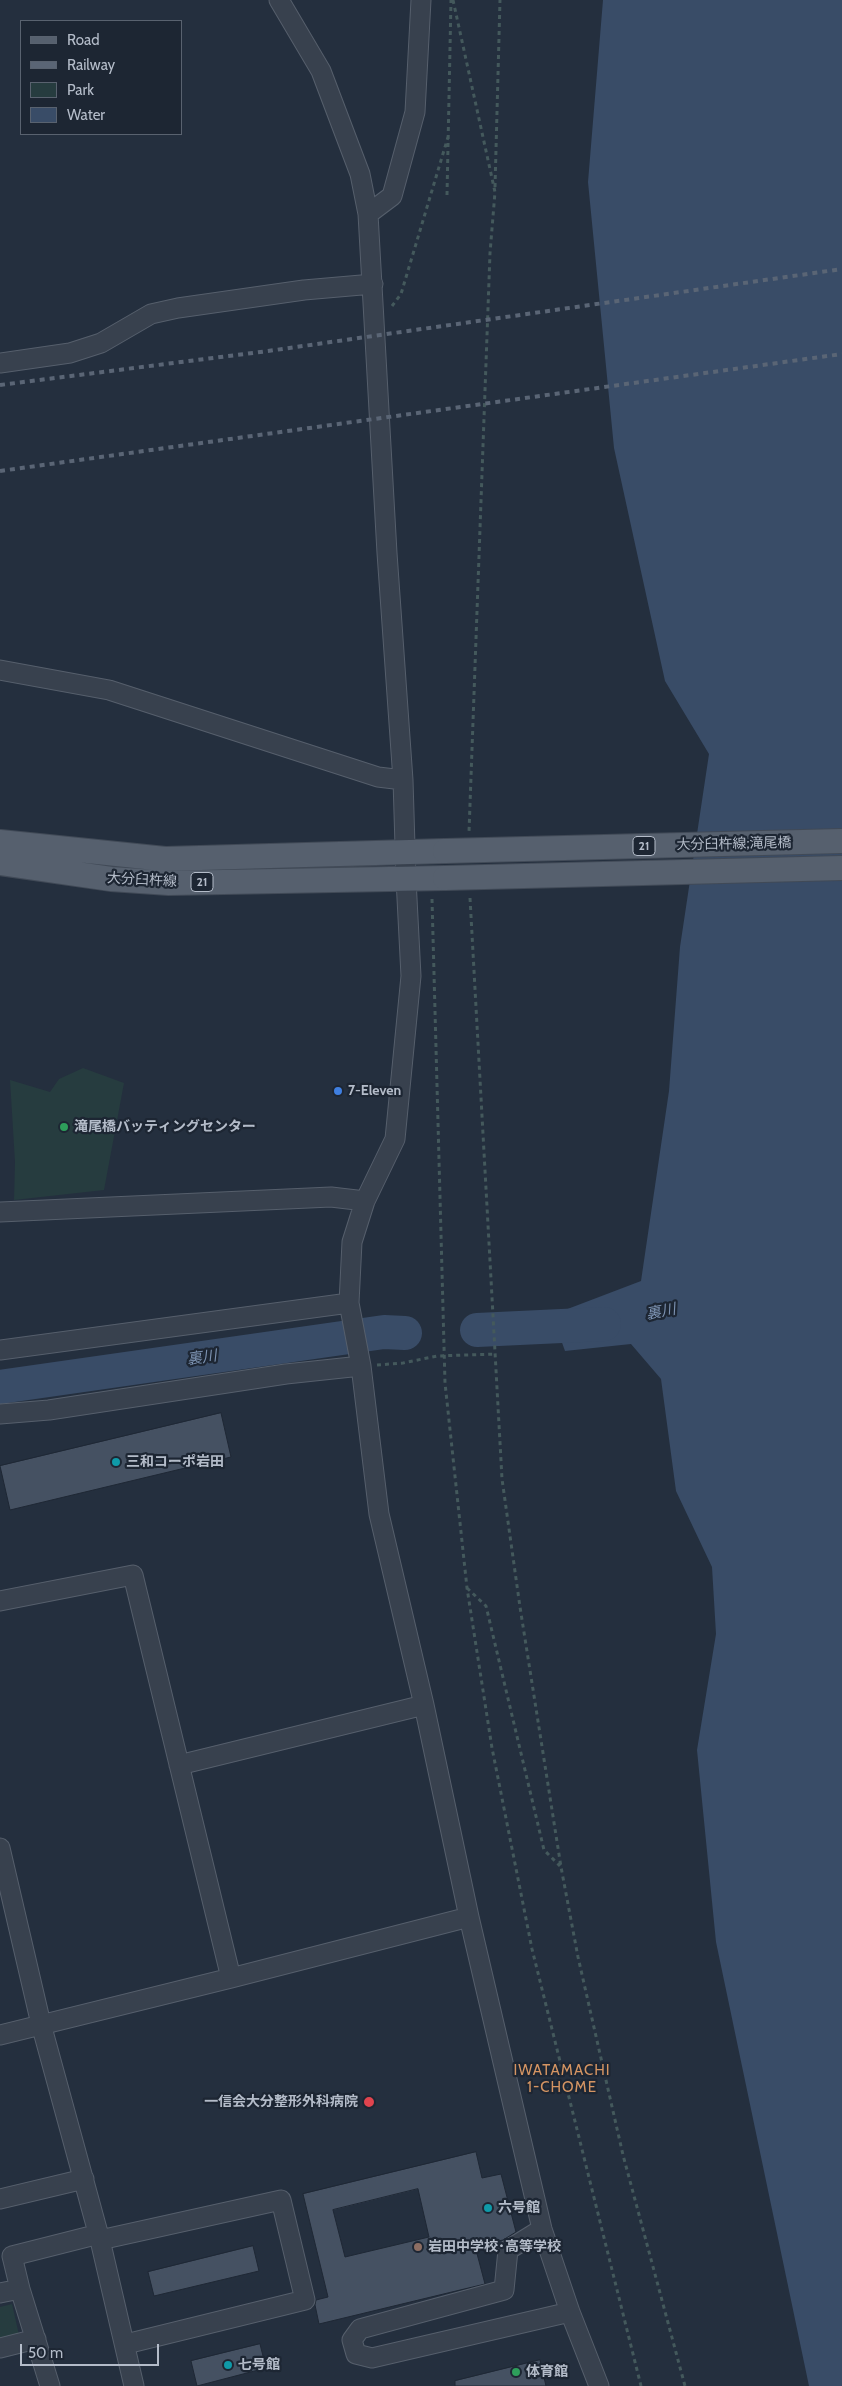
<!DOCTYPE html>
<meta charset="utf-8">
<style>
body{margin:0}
#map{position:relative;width:842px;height:2386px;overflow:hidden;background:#242f3e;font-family:Cabin,sans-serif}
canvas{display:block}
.legend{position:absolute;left:20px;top:20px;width:162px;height:115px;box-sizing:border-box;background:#1d2633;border:1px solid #59626f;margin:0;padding:6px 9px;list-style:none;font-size:15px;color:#b4bcc9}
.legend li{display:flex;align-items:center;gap:10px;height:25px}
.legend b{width:25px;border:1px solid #59626f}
.scale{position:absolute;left:20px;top:2344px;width:139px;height:22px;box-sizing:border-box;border:2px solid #b4bcc9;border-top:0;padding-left:6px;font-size:15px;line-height:18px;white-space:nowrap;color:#b4bcc9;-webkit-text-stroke:4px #1d2633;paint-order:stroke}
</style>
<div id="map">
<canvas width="842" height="2386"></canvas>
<ul class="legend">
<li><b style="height:6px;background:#56606e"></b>Road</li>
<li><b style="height:6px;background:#5a6575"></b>Railway</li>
<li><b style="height:14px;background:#263c3f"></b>Park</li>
<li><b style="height:14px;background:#394c67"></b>Water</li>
</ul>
<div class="scale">50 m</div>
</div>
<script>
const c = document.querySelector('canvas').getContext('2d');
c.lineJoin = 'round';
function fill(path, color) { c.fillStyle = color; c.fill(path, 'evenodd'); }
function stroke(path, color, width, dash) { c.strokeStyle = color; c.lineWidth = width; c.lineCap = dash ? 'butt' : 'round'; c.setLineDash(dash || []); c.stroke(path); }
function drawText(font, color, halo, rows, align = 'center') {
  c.font = font + ' Cabin,"Noto Sans JP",sans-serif'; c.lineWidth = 4.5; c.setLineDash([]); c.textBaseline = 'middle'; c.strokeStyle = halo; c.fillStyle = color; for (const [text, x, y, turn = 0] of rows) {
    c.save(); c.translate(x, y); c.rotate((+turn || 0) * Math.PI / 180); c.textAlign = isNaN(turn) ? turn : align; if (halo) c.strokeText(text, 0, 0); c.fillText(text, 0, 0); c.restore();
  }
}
const green = new Path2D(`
 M83,1068l41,15 -20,107 -90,10 1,-38 -5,-82 40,12 9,-13z
 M12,2304l7,31 -19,4v-32z`);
const water = new Path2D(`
 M603,0h239v2386h-33l-93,-444 -19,-192 19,-116 -4,-67 -36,-76 -15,-112 -30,-35 -66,7 -5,-14 -3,-24 84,-32 28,-190 11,-144 29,-193 -44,-73 -51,-233 -26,-266z`);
const river = new Path2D(`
 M477,1330l127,-6
 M0,1387l384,-55 21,1`);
const building = new Path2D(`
 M221,1413l10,44 -221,53 -10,-44z
 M476,2152l6,26 19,-4 15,58 -13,8 -28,6 10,38 -166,40 -4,-19 1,-5 12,-3 -25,-103zM418,2189l11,48 -84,20 -12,-47z
 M253,2246l6,25 -105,25 -6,-24z
 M260,2344l6,24 -69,18 -6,-25z
 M540,2360l6,26h-91v-5z`);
const path = new Path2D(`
 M453,0l42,192 -5,61 -21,579
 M495,187l5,-187
 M447,195l4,-195
 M392,306l9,-12 47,-157
 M470,898l32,581 18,128 41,260 17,90 45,198 62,231
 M432,899l13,484 22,205 25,160 40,201 109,437
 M377,1365l26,-2 34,-7 59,-2
 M467,1588l19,18 58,244 16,16`);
const minor = new Path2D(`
 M279,0l42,71 39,103 8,40 19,339 16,227 3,99 5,97 -16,163 -30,62 -13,41 -3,61 12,63 18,148 45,191 45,212 73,312 28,83 29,74
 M368,214l24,-18 23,-84 6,-112
 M0,363l70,-10 31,-10 50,-29 27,-6 126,-18 69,-6
 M0,670l109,20 269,87 25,3
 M0,1212l331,-15 34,4
 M0,1350l349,-47
 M0,1414l49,-4 237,-36 75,-8
 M0,1601l133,-26 98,403
 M179,1765l245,-60
 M0,1848l41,176 59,216 34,146
 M0,2035l231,-57 238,-61
 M0,2199l84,-20
 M542,2229l-34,21 -4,40 -144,39 -8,11 4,14 16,4 198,-46
 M100,2240l181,-40 24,100 -179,44
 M0,2293l20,-4
 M0,2348l36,-9
 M50,2386l-30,-97 -8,-33 87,-22`);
const major = new Path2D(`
 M0,842l165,17 280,-8
 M0,863l111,16 58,4 276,-5`);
const rail = new Path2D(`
 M0,385l268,-34 574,-82
 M0,471l842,-117`);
const majorBridge = new Path2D(`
 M445,851l397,-10
 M445,878l397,-10`);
const markers = [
 [338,1091,5,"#3f7fe0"],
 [64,1127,5,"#2e9e5b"],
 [116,1462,5,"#0f9aa8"],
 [369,2102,6,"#e0444e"],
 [488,2208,5,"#0f9aa8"],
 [418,2247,5,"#8d6e63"],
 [228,2365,5,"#0f9aa8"],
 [516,2372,5,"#2e9e5b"]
];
const shields = [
 [644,846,22],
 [202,882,22]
];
const shieldNames = [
 ["21",644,846],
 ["21",202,882]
];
const streetNames = [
 ["大分臼杵線;滝尾橋",734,844,-1],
 ["大分臼杵線",142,880,3]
];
const poiNames = [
 ["7-Eleven",348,1091],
 ["滝尾橋バッティングセンター",74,1127],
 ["三和コーポ岩田",126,1462],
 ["一信会大分整形外科病院",358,2102,"right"],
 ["六号館",498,2208],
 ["岩田中学校･高等学校",428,2247],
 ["七号館",238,2365],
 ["体育館",526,2372]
];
const waterNames = [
 ["裏川",661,1312,-11],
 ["裏川",202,1358,-8]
];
const neighbourhoodNames = [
 ["IWATAMACHI",562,2071],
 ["1-CHOME",562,2088]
];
fill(green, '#263c3f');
fill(water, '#394c67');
stroke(river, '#394c67', 34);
fill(building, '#455162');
stroke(building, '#1f2835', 1);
stroke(minor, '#565f6c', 21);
stroke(major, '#414a57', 26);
stroke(path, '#44595c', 3, [4, 4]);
stroke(minor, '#38414e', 19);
stroke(major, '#56606e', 24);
stroke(rail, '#5a6575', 4, [5, 5]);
stroke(majorBridge, '#414a57', 26, []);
stroke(majorBridge, '#56606e', 24);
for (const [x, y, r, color] of markers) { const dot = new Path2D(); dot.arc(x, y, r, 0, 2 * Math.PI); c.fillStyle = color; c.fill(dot); stroke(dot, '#1d2633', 2); }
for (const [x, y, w] of shields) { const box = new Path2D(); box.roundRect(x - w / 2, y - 9.5, w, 19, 4); c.fillStyle = '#1d2633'; c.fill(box); stroke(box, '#b4bcc9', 1); }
drawText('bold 12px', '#b4bcc9', null, shieldNames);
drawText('14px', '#b4bcc9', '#1d2633', streetNames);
drawText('bold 14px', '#b4bcc9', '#1d2633', poiNames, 'left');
drawText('italic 15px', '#7c92b1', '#1d2633', waterNames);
c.letterSpacing = '1px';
drawText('15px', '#d59563', '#1d2633', neighbourhoodNames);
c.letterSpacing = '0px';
</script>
